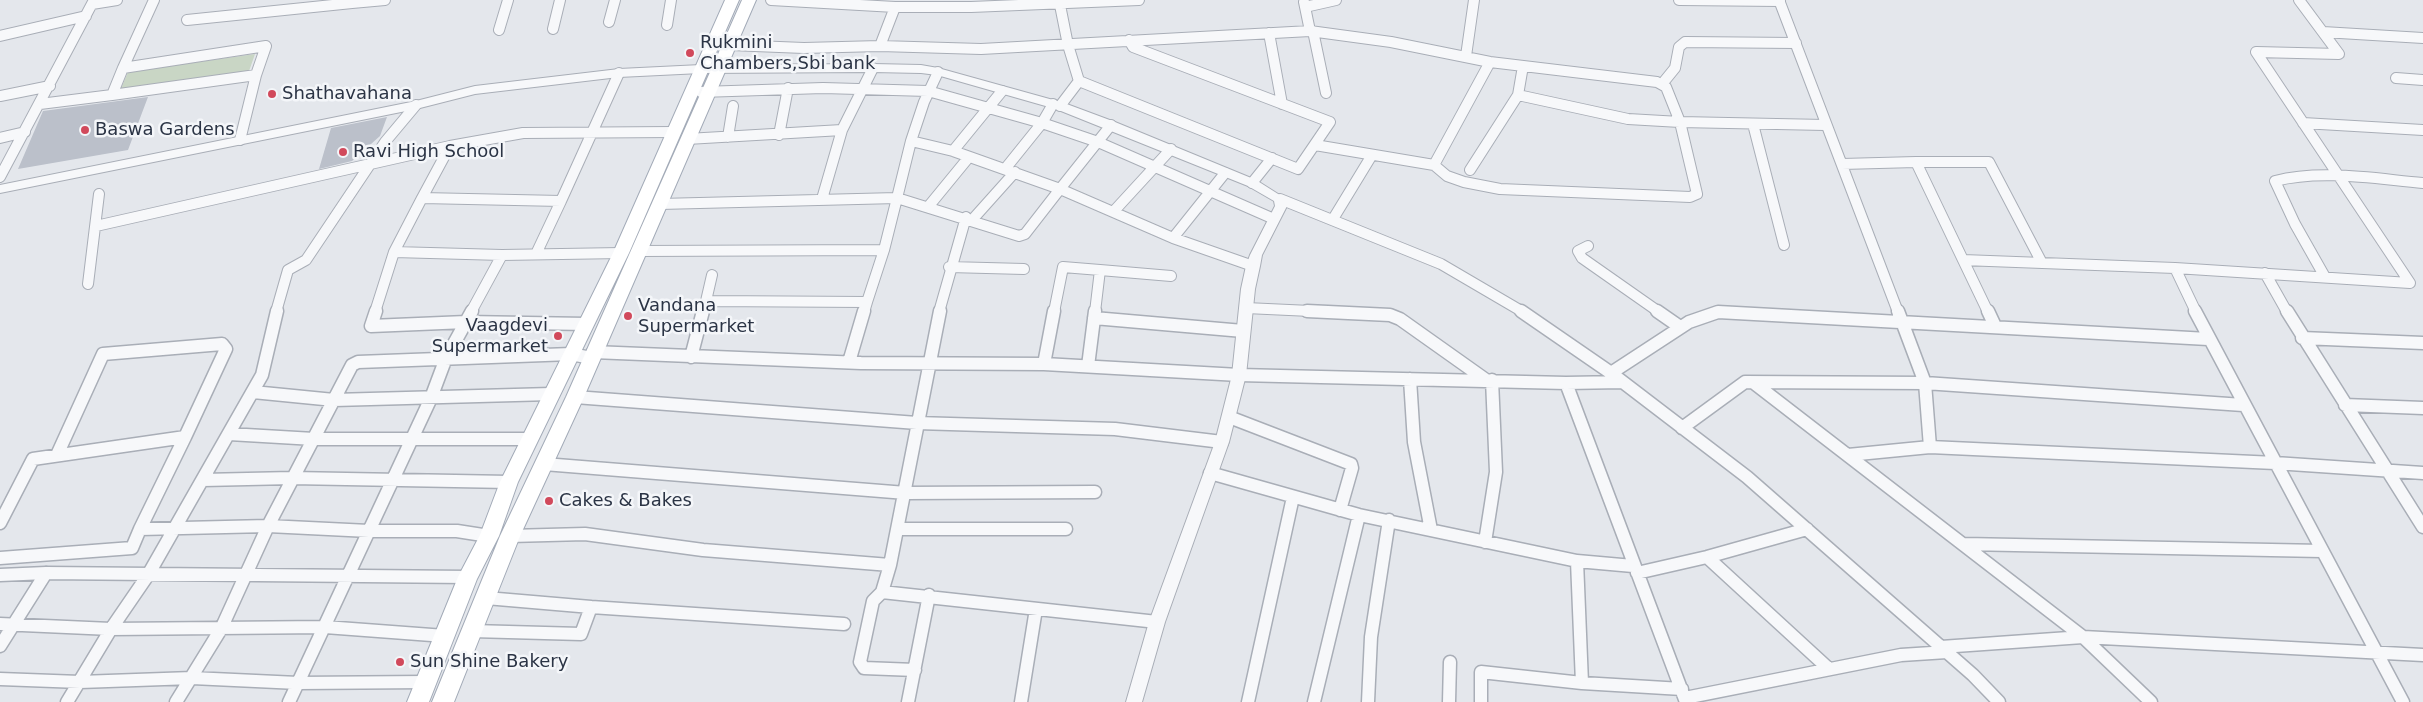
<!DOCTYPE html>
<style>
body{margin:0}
canvas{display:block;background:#e4e7ec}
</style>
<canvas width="2423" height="702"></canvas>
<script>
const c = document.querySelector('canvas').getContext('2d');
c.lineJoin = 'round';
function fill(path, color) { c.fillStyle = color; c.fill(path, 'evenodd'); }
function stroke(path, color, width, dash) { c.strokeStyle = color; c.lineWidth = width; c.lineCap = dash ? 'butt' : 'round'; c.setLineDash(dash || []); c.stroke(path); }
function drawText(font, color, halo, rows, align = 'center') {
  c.font = font + ' "DejaVu Sans",sans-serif'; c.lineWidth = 5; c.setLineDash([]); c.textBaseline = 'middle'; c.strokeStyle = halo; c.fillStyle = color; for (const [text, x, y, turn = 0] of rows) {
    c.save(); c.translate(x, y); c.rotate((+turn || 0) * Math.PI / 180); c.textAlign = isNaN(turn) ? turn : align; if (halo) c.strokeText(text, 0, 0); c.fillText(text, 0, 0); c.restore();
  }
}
const green = new Path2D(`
 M255,54l-7,20 -128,17 8,-19z`);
const building = new Path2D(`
 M148,97l-20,53 -110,19 25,-58z
 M387,117l-7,19 -28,25 -33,8 12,-41z`);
const minorFar1 = new Path2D(`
 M154,0l-31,68 143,-22 -10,29 -16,65
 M353,0l-1,3 33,-3
 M771,0l124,7 -15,39
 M1059,0l9,45 11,36 -19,25
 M1679,0l101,1
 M1779,0l119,312
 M1304,2l6,29
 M92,4l25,-4
 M895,7h76l168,-7
 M1305,7l31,-7
 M187,20l165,-17
 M609,22l6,-22
 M667,25l4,-25
 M553,29l7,-29
 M499,30l9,-30
 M1313,31l13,62
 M2323,32l100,6
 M1269,33l13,71
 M0,36l86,-20
 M730,45l74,3 76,-2 101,3 329,-18 81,11 99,20 167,20 9,5 14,35 -52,-3 -110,-24
 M1466,56l8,-56
 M123,68l-11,27 144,-20
 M2396,78l27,2
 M1079,81l219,88 32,-47 -197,-75 -4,-7
 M1662,84l13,-16 4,-21 6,-5 111,1
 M701,92l122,-4 105,3 114,32 56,19 176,77
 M0,96l50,-10
 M40,104l72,-9
 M2303,123l120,7
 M1753,124l31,121
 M1111,125l-51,64 113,49 52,-65
 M779,135l9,-47
 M728,137l5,-31
 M0,138l25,-6
 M687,139l155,-9
 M911,141l42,10 107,38 -35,45 -6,2 -122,-38z
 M911,141l13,-39 14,-30
 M1315,145l119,20 56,-103
 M953,151l49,-60
 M1916,162h73l53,101
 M1842,164l74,-2 72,150
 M1434,165l13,11 17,6 36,7 190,8 7,-3 -17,-72 145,3
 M1005,169l37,-46 11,-19
 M1470,170l48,-75 5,-29
 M0,177l94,-177
 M1252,183l20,-25
 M422,198l28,-52
 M822,199l20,-69 31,-62
 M1280,199l161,65 82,48
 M561,201l58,-128
 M928,207l41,-50
 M1114,211l57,-62
 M1333,219l39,-64
 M972,220l43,-48
 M96,226l354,-80 73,-13 151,-1
 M1173,238l80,28
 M1588,246l-10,5 4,7 77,54
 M639,251l245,-1 13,-52 -237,6
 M536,254l25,-53 -139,-3 -28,54 108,3 119,-2
 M1963,260l212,8 235,15 -154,-231 83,2 -40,-54
 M949,267l75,2
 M2175,268l21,44
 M1100,270l71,6
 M2265,273l22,39
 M712,275l-6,26 161,1 -3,10
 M2325,277l-30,-53 -20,-43c47,-12 101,-2 148,2
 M88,284l11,-90
 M867,302l17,-52
 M1246,308l86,4
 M276,312l12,-42 18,-10 79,-118 31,-37
 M375,312l19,-60
 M471,312l31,-57
 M703,312l3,-11
 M939,312l27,-95
 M1054,312l9,-45 37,3 -5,42
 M1717,312h5`);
const minor = new Path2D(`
 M376,311l-5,15 95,-4 121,2
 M1307,311l83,4 10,4 86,61
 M1521,311l90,62 136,104 226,198 26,27
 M1657,311l23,16
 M1898,311l27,72 5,64
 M1988,311l7,15
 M2195,311l208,391
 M2287,311l136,216
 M1094,318l149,13
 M2302,338l121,5
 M593,352l268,11 183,1 195,11 327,8 120,319
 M691,357l12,-46
 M849,362l15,-51
 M1044,364l10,-53
 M1088,366l7,-55
 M1611,373l78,-51 29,-10 490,27
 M1410,379l4,63 17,88
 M1566,383l56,-1
 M1754,383l329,254 68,65
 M253,392l81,8 217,-6
 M575,397l342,26 198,6 107,13
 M2345,405l78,3
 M1229,417l122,47 1,4 -12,42
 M1682,428l63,-46 180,1 318,22
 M229,434l85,5h215
 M57,455l46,-101 119,-10 4,5 -41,88
 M1848,455l82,-8 345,16 148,10
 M544,464l362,29 189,-1
 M1210,473l149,42 218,46
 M203,480l89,-2 217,4
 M0,523l33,-64 152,-22 -45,92
 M899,529h167
 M510,536l75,-2 118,16 187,15 -8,27 275,30
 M1485,542l11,-70 -4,-92
 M1964,544l358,7
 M1707,557l122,112
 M0,558l132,-10 8,-19 128,-3 101,5h88l32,5
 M890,565l50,-254
 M1637,573l70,-16 100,-28
 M0,575l46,-2 422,4
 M882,592l-9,9 -13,61 4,6 51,2
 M486,598l105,9
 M0,624l111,5 214,-2 120,9
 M472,631l109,3 10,-27 253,17
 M0,646l46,-73
 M1941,647l142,-10 340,18
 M0,679l80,3 112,-4 106,5 128,-1
 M1582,683l-5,-122 56,5
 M1685,698l216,-43 46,-3
 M67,702l44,-73 37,-54 114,-200 15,-64
 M176,702l45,-73 47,-103 84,-161 6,-3 213,-8 20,4
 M289,702l142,-304 15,-40 26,-47
 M908,702l21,-107
 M1021,702l15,-93
 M1248,702l45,-205
 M1314,702l45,-187
 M1368,702l3,-65 18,-117
 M1449,702l1,-40
 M1481,702v-30l101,11 100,6`);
const tertiary = new Path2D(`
 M873,64l48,1 17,3 126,35 51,19 141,58 30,19 1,7 -25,49 -2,11 -5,23 -9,86 -17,67 -64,180 -23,80h-16l23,-80 66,-180 17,-67 9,-86 5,-23 4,-11 25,-49 -1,-5 -26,-15 -192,-77 -119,-34 -16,-2 -48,-1 -172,1 -82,4 -144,17 -59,15 -416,84v-8l416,-84 59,-15 144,-17 82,-4z`);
const primary = new Path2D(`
 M725,0h14l-110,253 -111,229 -19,54 -22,43 -48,123h-22l51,-125 22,-42 20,-53 113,-229z
 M742,0h14l-172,397 -64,139 -66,166h-22l68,-166 66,-139z`);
const markers = [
 [690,53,5,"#d1495b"],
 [272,94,5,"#d1495b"],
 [85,130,5,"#d1495b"],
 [343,152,5,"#d1495b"],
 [628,316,5,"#d1495b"],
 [558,336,5,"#d1495b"],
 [549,501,5,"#d1495b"],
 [400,662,5,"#d1495b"]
];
const poiNames = [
 ["Rukmini",700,43],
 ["Chambers,Sbi bank",700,64],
 ["Shathavahana",282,94],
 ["Baswa Gardens",95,130],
 ["Ravi High School",353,152],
 ["Vandana",638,306],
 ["Supermarket",638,327],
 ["Vaagdevi",548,326,"right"],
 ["Supermarket",548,347,"right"],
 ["Cakes & Bakes",559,501],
 ["Sun Shine Bakery",410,662]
];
fill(green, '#c9d6c5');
fill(building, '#bbc0ca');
stroke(minorFar1, '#a9aeb7', 12);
stroke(minor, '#a9aeb7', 15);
stroke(tertiary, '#a9aeb7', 2);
stroke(primary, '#a3abb8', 2);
stroke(minorFar1, '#f7f8fa', 10);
stroke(minor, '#f7f8fa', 12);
fill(tertiary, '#f7f8fa');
fill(primary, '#fff');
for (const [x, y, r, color] of markers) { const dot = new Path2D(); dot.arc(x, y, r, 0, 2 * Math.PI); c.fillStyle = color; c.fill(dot); stroke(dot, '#f4f6f9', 2); }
drawText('18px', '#2b3445', '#f4f6f9', poiNames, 'left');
</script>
